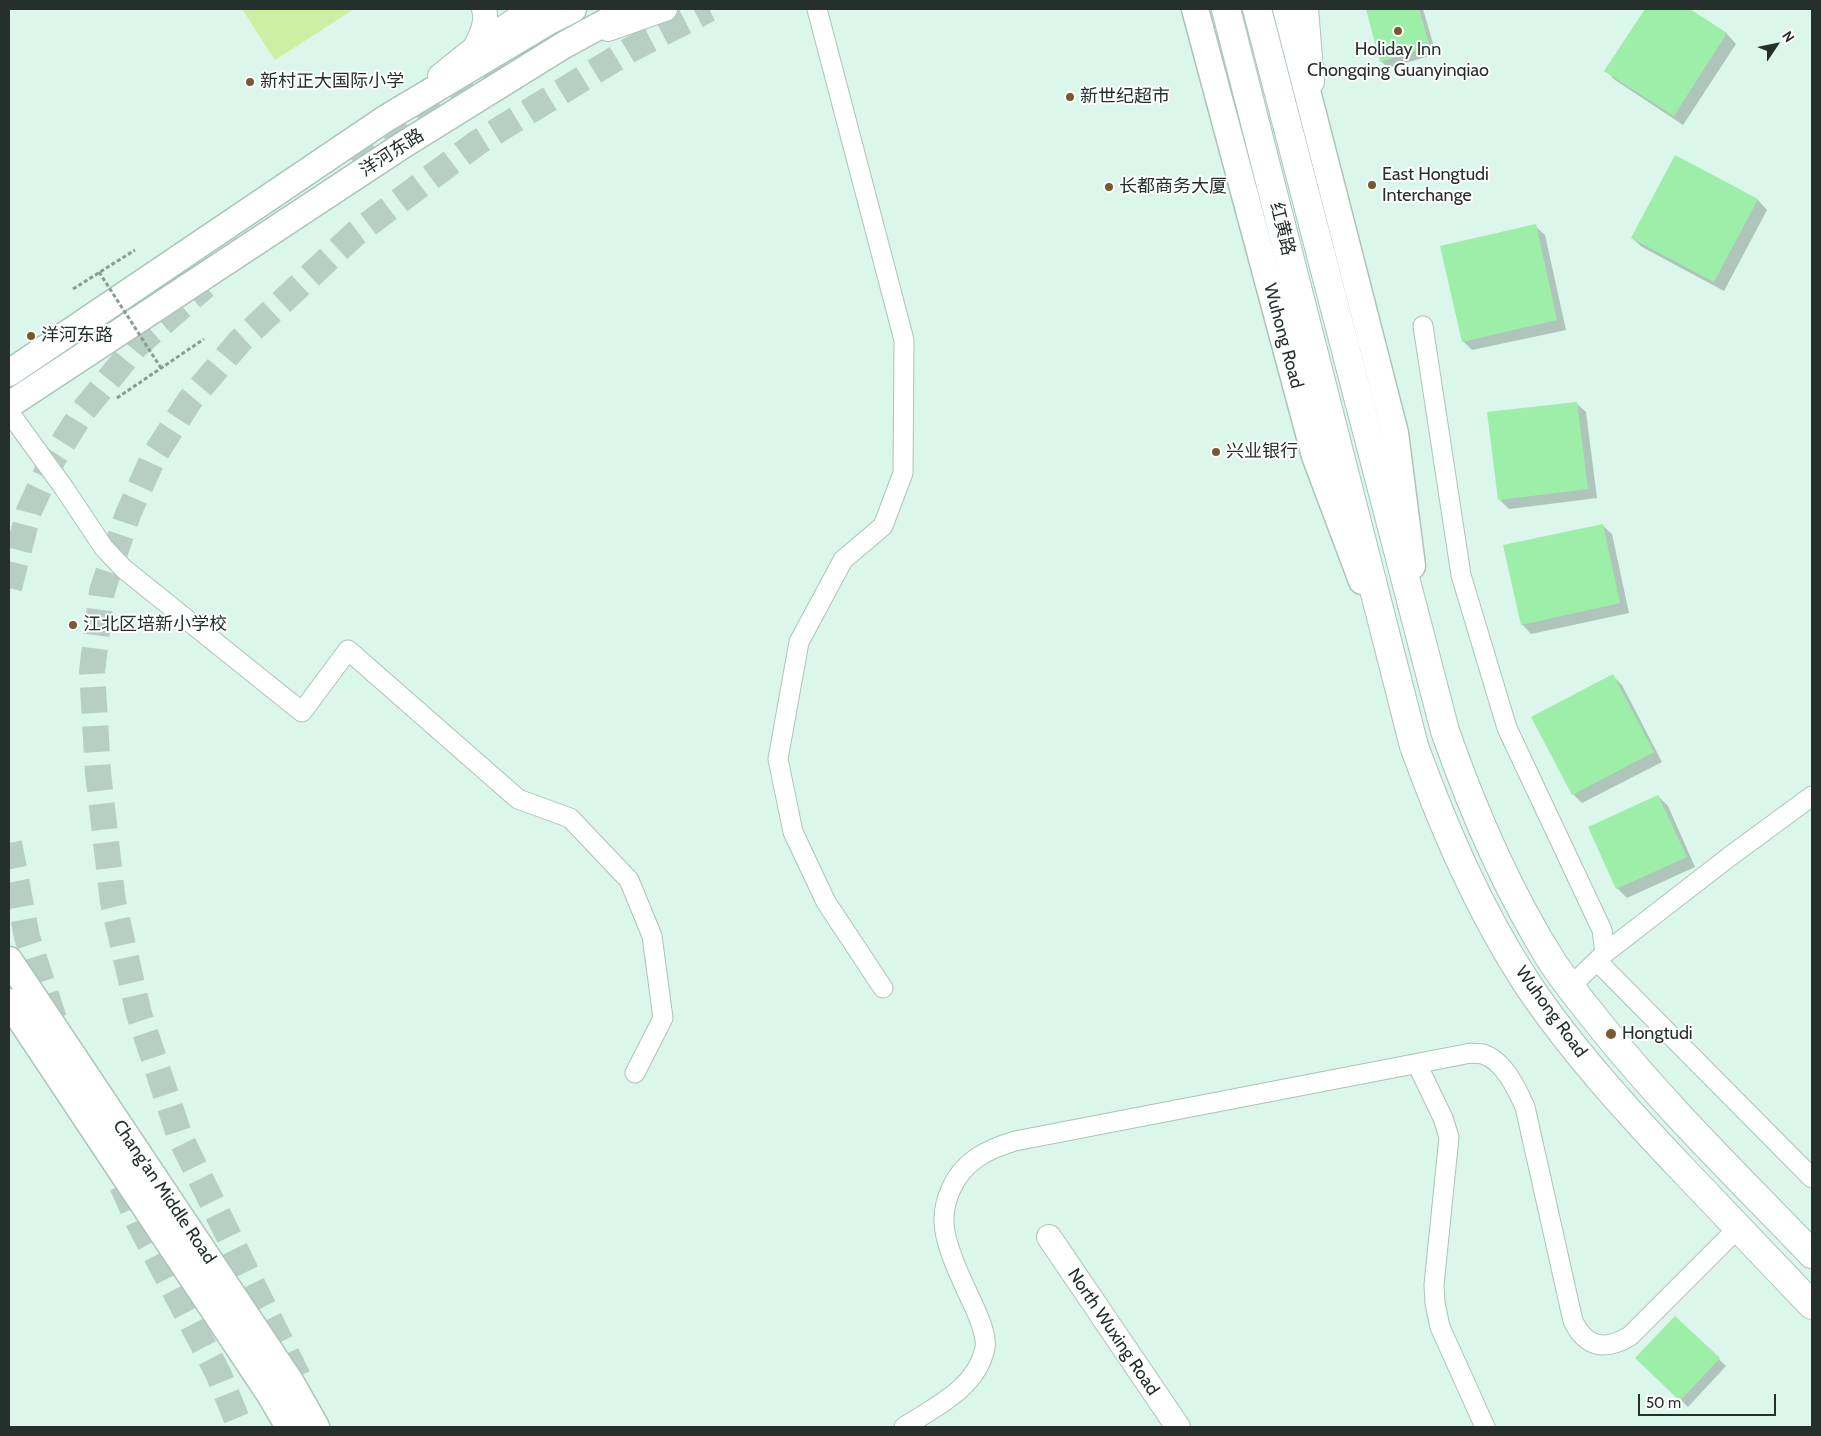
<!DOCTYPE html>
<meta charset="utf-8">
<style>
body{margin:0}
#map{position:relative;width:1821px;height:1436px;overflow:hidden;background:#dbf6ea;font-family:Cabin,sans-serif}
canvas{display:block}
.frame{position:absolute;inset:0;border:10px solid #252f2b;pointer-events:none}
.north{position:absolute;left:1751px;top:20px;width:50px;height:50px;-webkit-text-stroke:4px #fff;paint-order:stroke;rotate:56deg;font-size:14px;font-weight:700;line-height:20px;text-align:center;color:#252f2b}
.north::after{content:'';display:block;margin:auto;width:18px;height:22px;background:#252f2b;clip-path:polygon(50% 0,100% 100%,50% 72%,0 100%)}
.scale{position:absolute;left:1638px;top:1394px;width:138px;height:22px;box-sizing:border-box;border:2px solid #252f2b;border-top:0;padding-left:6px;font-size:15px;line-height:18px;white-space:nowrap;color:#252f2b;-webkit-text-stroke:4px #fff;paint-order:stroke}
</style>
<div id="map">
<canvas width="1821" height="1436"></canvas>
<div class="frame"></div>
<div class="north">N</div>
<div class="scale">50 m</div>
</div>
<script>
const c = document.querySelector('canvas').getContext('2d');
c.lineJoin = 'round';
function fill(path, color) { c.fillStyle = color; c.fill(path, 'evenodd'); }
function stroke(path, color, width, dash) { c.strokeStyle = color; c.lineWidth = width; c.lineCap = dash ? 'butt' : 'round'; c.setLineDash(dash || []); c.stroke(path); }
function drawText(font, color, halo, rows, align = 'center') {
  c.font = font + ' Cabin,"Noto Sans SC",sans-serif'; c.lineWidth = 4; c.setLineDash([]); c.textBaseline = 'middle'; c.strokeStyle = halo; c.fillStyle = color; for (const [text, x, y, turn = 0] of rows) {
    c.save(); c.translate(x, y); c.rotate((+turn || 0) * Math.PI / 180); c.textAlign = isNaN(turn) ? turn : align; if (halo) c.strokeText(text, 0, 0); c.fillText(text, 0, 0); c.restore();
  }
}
const green = new Path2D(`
 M242,9h112l-79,51z`);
const shadow = new Path2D(`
 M1367,9h56l13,45 -48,14 -7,-7z
 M1646,9h42l39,25 9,10 -53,81 -68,-45 -9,-9z
 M1675,157l83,43 9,10 -43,81 -82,-44 -10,-9z
 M1535,226l10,9 21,95 -94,20 -9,-9z
 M1576,403l10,9 11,86 -88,11 -9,-9z
 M1602,525l10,9 17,79 -98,21 -9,-10z
 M1613,676l9,9 40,77 -80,41 -9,-9z
 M1658,796l10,10 27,61 -68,31 -10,-10z
 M1675,1317l51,49 -38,41 -44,-42z`);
const building = new Path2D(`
 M1366,9h53l11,38 -50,15z
 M1645,9h45l37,24 -53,83 -70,-45z
 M1675,155l83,44 -44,83 -83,-44z
 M1536,224l21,96 -95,22 -22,-96z
 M1577,402l11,87 -90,11 -11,-88z
 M1603,524l17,79 -99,22 -18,-80z
 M1613,674l41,78 -82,43 -41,-78z
 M1658,795l29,62 -71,32 -28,-62z
 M1675,1316l45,42 -40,43 -45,-43z`);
const secondaryTunnel = new Path2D(`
 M354,163l92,-64 110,-63
 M9,588l20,-77 24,-52 30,-48 53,-65 69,-60
 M9,843l18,94 28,85
 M9,985l23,35
 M122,1185l17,38 79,150 22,54
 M298,1377l-118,-240 -41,-123 -26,-112 -15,-129 -6,-102 10,-80 26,-77 26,-58 36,-56 50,-59 115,-107 122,-91 153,-93 79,-41`);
const path = new Path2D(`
 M73,289l62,-39
 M117,398l87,-59`);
const minor = new Path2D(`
 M817,9l87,331 -1,133 -20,53 -40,34 -44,82 -21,117 15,73 33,70 57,86
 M1423,326l38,249 46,153 95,202 3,23 -35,34
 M9,412l55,76 40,60 20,21 178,143 46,-62 170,149 52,19 59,62 23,56 11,82 -28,55
 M1605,953l124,-96 83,-61
 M1597,961l215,217
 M1417,1064l26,54 6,19 -15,148 1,18 5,24 45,100
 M904,1427c31,-20 73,-39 81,-79 2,-12 -5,-27 -9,-37 -11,-25 -33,-66 -32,-92 0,-11 3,-21 7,-30 12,-28 37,-40 64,-48l456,-88c3,1 8,0 12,1 21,7 34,35 42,53l48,214c13,27 32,30 57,15l108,-108`);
const tertiary = new Path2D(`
 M1306,9l6,73
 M608,29l57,-20
 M475,48c6,-12 13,-26 9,-39
 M440,76l35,-28 56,-39
 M1049,1237l129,190`);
const secondary = new Path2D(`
 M1195,9l120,447 47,125
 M1286,9l109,424 17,133
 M9,373l376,-254 164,-98 24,-12
 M9,405l394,-260 161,-100 66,-36
 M9,960l281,421 26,46
 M9,1002l260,391 20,34`);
const trunk = new Path2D(`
 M1226,9l188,737c30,82 64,162 112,236 46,69 103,131 160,191 42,44 84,88 126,132
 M1257,9l188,722c28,80 61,157 106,229 16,25 35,47 53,70 64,79 137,150 208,224`);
const pathBridge = new Path2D(`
 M99,272l62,96`);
const markers = [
 [1398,31,5,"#79582f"],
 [250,82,5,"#79582f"],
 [1070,97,5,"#79582f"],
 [1372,185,5,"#79582f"],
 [1109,187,5,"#79582f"],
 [31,336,5,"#79582f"],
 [1216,452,5,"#79582f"],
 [73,625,5,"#79582f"],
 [1611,1034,6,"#79582f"]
];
const poiNames = [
 ["Holiday Inn",1398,50,"center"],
 ["Chongqing Guanyinqiao",1398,71,"center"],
 ["新村正大国际小学",260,82],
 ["新世纪超市",1080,97],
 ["East Hongtudi",1382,175],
 ["Interchange",1382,196],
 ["长都商务大厦",1119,187],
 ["洋河东路",41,336],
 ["兴业银行",1226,452],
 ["江北区培新小学校",83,625],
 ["Hongtudi",1622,1034]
];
const streetNames = [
 ["洋河东路",392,153,-33],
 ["红黄路",1282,229,76],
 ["Wuhong Road",1283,336,75],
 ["Wuhong Road",1551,1012,54],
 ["Chang'an Middle Road",164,1192,56],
 ["North Wuxing Road",1113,1332,56]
];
fill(green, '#cbefa3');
fill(shadow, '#0003');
fill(building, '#9ceea8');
stroke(secondaryTunnel, '#b7cec4', 26, [26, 13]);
stroke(minor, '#aac4b9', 21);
stroke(tertiary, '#aac4b9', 26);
stroke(secondary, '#aac4b9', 29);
stroke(trunk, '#aac4b9', 30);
stroke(path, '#899c94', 3, [4, 2.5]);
stroke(minor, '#fff', 19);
stroke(tertiary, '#fff', 24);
stroke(secondary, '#fff', 26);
stroke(trunk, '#fff', 28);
stroke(pathBridge, '#899c94', 3, [4, 2.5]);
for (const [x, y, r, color] of markers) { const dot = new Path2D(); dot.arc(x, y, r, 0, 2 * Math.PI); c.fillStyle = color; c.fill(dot); stroke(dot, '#fff', 2); }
drawText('18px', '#252f2b', '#fff', poiNames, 'left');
drawText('18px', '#252f2b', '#fff', streetNames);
</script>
